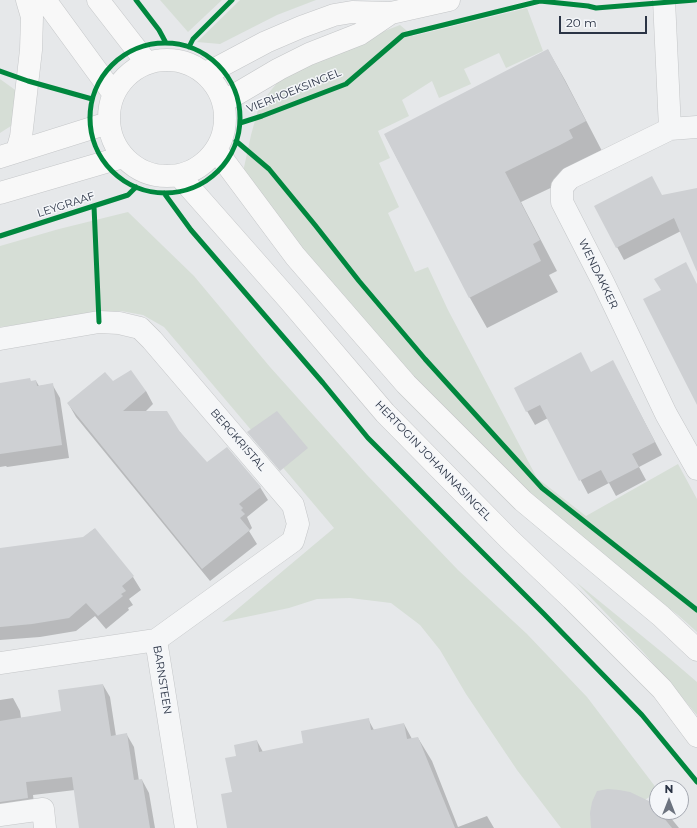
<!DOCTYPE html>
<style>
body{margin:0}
#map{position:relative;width:697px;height:828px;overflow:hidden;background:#e6e8ea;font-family:Montserrat,sans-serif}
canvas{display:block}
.north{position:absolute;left:649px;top:780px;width:40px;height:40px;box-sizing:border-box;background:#f4f6f9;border:1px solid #a4a8b1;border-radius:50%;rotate:0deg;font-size:11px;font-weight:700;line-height:16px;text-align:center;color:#2b3445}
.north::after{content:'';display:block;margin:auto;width:14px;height:18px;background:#6c737f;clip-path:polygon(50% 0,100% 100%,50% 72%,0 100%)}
.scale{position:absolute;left:559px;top:16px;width:88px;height:18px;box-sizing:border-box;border:2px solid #2b3445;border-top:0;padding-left:5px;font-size:12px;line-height:14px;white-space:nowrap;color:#2b3445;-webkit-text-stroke:3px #f4f6f9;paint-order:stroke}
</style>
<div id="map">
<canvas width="697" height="828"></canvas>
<div class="north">N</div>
<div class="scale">20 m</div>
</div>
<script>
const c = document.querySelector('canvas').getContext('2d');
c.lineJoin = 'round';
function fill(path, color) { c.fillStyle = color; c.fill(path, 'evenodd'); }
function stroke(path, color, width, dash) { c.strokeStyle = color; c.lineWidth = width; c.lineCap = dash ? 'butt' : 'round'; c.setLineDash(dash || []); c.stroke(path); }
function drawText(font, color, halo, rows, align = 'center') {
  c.font = font + ' Montserrat,sans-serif'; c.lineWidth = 3; c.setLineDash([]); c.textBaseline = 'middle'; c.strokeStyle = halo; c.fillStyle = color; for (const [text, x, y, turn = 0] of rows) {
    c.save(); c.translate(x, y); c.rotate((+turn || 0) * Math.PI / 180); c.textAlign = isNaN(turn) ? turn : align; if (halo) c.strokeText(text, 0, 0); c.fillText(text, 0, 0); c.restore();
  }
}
const green = new Path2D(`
 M160,0h62l-34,32z
 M240,0h76l-39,15 -57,29 -23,-2z
 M527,8l16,43 -37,17 -7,-15 -35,16 7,15 -32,14 -7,-17 -30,19 7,16 -31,15 12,27 -11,5 20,44 -11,6 27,59 13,-5 20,43 89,168 49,38 92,-52 19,35v133l-19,-17 -87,-66 -72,-59 -164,-173 -112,-145 8,-37 8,-29 13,-17 18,-21 110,-43 13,11z
 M0,79l18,13 -4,32 -14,9z
 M128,212l66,64 76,91 97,108 91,95 69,64 60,63 70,92v3l-55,36h-41l-44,-58 -51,-76 -26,-44 -20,-25 -29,-22 -41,-5 -33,1 -28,9 -67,14 112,-94 -170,-201 -21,-12 -22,-4 -121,16v-81l59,-17z
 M576,582l93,76 28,24v33l-53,-62z`);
const shadow = new Path2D(`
 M548,50l17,30 37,71 -24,24 -57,27 36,69 -8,4 9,17 -71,36 -17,-30 -85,-163z
 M697,189v49l-16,-7 -57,29 -7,-13 45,-51z
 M591,373l29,2 42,80 -23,12 7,13 -30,16 -7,-13 -21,11 -40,-76 -13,7 -8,-14z
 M36,381l3,5 13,-2 8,14 9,60 -62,9 -1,-1 -6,1v-83z
 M112,383l34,8 7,13 -8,8 35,20 27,32 53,23 8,13 -21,17 5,11 -3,3 8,13 -47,37 -134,-164 -8,-14z
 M94,529l39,48 8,13 -12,9 4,6 -5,3 1,2 -23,19 -11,-13 -19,15 -36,6 -40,3v-91l83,-11z
 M103,685l7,12 6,39 11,-1 7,12 5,34 3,-1 7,13 6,35h-74l-6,-38 -42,5 2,16 -35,7v-118l13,-2 7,13 1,7 42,-6z
 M368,719l6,11 30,-6 8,15 6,-1 14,23 26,66 29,-11 7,12h-266l9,-71 20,-16 6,11 41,-8z
 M657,810v2h9l13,16h-87z`);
const building = new Path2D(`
 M548,49l38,72 -17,9 4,8 -13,7 -55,27 35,68 -7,4 8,17 -72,37 -85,-164z
 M652,176l10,19 35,-7v84l-23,-54 -58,30 -22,-42z
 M686,262l11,22v121l-54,-106 18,-9 -7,-11z
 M581,352l10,20 22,-12 42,82 -23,12 7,13 -31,16 -7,-13 -22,11 -39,-76 -14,7 -12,-24z
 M131,370l15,21 -23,20h44l13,21 27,30 20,-15 34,40 -22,17 4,4 -2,2 4,4 -5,4 10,12 -48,39 -135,-166 38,-31 8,9z
 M30,378l1,3 5,-1 1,6 16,-3 9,62 -62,9v-71z
 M277,411l31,37 -28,23 -33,-39z
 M95,528l39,48 -12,10 4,5 -5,3 2,2 -25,20 -12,-13 -17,15 -37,6 -32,3v-79l83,-11z
 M103,684l8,52 16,-3 7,47 8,-1 8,49h-71l-7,-51 -46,5 2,16 -28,4v-81l61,-10 -3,-21z
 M369,718l2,12 33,-7 3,16 11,-2 37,91h-228l-6,-34 11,-2 -7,-34 11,-2 -2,-11 23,-5 2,12 44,-9 -2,-12z
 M608,789l11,1 11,2 21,10 6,7v3h2l13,16h-81l-1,-15 2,-11 5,-11z`);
const street = new Path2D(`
 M664,0l6,129
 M697,127l-27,2 -100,49 -8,9v15l41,80 63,132 31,55
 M0,339l99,-17 20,1 21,5 12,12 141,165 5,19 -5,17 -137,99
 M0,663l156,-23 30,188
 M0,815l43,-6 2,19`);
const secondary = new Path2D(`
 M45,0l68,93
 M98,0l49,63
 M109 118a58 58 0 1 1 116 0a58 58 0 1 1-116 0Z
 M204,73l15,-6 47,-25 35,-15 33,-12 18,-3 39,1 58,-13
 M223,102l56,-33 30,-15 51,-20 31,-21
 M216,150l79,106 111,128 117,117 138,115 36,34
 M17,151l4,-14 10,-87 1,-33 -5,-17
 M0,157l108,-34
 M179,175l12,14 98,111 96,113 124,126 63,60 90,90 35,47
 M0,193l123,-36`);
const cycleway = new Path2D(`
 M136,0l23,30 7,13
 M90 118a75 75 0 1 1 150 0a75 75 0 1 1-150 0Z
 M189,47l4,-8 39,-39
 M0,71l28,10 64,18
 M240,123l22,-7 84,-32 57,-49 137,-34 48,5 8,2 99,-8
 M236,141l33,28 46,56 44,56 66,78 117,129 155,122
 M164,193l27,37 132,153 45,55 176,176 98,101 55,67
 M94,206l5,116
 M0,236l128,-41 8,-8`);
const streetNames = [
 ["VIERHOEKSINGEL",294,91,-22],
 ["LEYGRAAF",66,205,-18],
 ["WENDAKKER",598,274,64],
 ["BERGKRISTAL",238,440,49],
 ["HERTOGIN JOHANNASINGEL",433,461,46],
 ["BARNSTEEN",162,680,81]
];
fill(green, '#d6ded6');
fill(shadow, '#0003');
fill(building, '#ced0d3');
stroke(street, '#c4c6c8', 23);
stroke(secondary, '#c4c6c8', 23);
stroke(street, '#f5f6f7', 22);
stroke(secondary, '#f8f8f8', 22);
stroke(cycleway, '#00873e', 5);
drawText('11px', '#2b3445', '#f4f6f9', streetNames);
</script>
